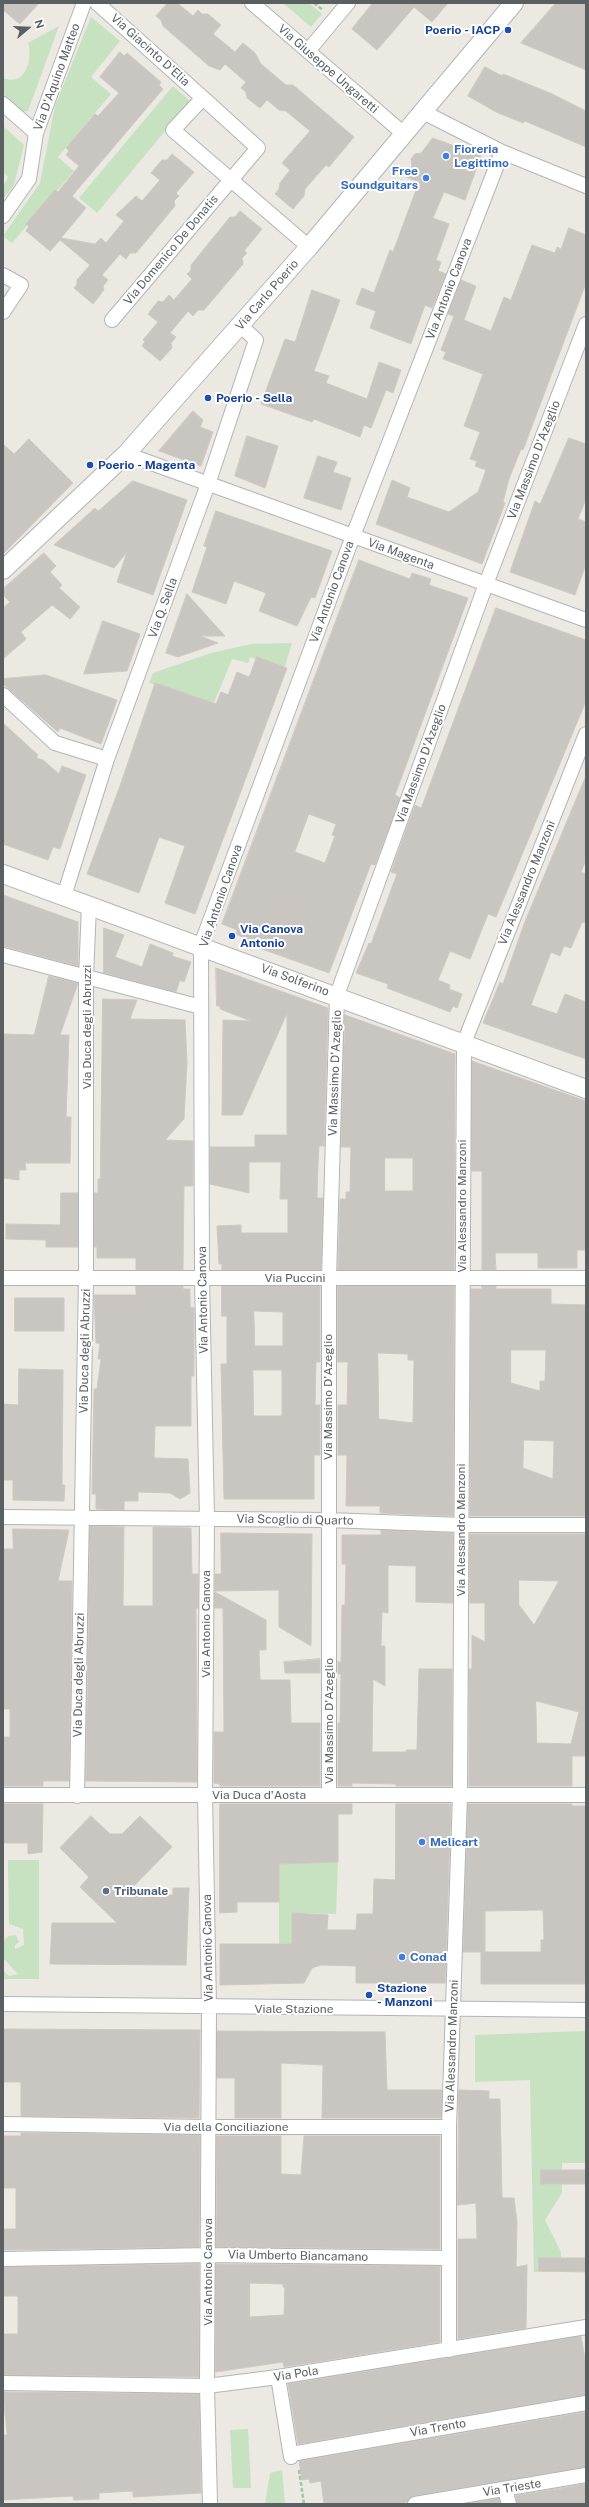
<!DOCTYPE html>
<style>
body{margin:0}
#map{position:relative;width:589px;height:2507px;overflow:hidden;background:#ece8e2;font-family:"Public Sans",sans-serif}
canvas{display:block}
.frame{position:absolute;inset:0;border:4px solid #5a5f61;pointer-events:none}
.north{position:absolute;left:8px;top:8px;width:40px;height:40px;-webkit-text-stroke:3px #fff;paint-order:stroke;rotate:71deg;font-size:11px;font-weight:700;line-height:16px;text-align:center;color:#5a5f61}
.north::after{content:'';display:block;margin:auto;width:14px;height:18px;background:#5a5f61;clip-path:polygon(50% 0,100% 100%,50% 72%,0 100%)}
</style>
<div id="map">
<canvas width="589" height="2507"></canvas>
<div class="frame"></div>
<div class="north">N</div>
</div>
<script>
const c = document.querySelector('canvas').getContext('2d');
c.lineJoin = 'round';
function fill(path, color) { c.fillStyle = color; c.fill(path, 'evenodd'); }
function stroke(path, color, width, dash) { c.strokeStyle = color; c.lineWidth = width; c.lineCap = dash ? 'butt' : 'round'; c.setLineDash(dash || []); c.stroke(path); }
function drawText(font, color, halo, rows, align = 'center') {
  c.font = font + ' "Public Sans",sans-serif'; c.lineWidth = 4; c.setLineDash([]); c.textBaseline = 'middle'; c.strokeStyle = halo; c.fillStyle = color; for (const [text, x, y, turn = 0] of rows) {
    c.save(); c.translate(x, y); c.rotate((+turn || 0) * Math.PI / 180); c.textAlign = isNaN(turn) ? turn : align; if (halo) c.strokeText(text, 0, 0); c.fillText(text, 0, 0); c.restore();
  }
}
const green = new Path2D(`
 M283,3h26l13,11 -11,13z
 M91,17l29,24 -29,36 20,17 -53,63 16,14 -62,72 -8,-6 -1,2v-3l37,-53 15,-77z
 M59,26l-31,85 -6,1 -19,-18v-16c23,9 30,-19 25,-35z
 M173,86l17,15 -93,112 -18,-15z
 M3,126l21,19 -10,40 -11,14v-12l5,-10 -5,-5z
 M292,643l-8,26 -34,-12 -2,6 -16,-4 -25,61 -10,-23 -48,-14 4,-10 58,-20 40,-9z
 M8,1860h31v119h-36v-8l6,5 9,-2 -15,-16 1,-18 5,-4 7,-1 3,7 -4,3v4l9,-4 -1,-16 -14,-5z
 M338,1862l-2,52 -44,-1v31h-13v-54h-19l12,-26z
 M586,2031v132h-24v30l-17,27 16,32v20h-27l-4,-192 -55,2v-47z
 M248,2429l3,59h-18l-3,-58z
 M282,2470l3,34h-20l5,-31z`);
const building = new Path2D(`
 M3,3h36l-19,21 -17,-14z
 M168,3h9l16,13 5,-6 4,4h6l13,11 -8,9 22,18 8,-9 12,10 6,11 25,21h7l61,52 -25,30 -3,-2 -21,24 -1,7 -11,13 -18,-15 4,-5 1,-6 10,-13 -8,-7 28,-32 -24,-20 -7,-1 -12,-10 -7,8 -13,-10 -1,-6 -5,-4 5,-6 -21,-18 -5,6 -11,-4 -46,-40 -2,-6 -5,-4z
 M373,3h75l-16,19 -18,-15 -37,43 -25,-21z
 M556,3h30v67l-65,-27z
 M120,52l4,4 3,-3 34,29 -2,3 4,4 -91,107 14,12 -25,30 34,6 6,-6 5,5 18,-22 -8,-6 20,-19 6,5 18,-21 -9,-7 11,-13h5l5,-6 22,18 -18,21 3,3 -5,5 1,5 -39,47h-6l-4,6 -6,-5 -18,21 6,5 -5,6 1,4 -11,14 -19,-16 3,-4v-4l13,-15 -30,-25 -10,11 -24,-20 3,-5 -3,-2 29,-34 3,2 21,-26 -13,-11 3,-4 -3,-3 29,-34 3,2 21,-23 -19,-16z
 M485,67l17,9 1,-2 47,19 36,18v36l-61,-26 -2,2 -27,-11 -28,-16z
 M433,138l48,18 -16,44 -21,-8 -11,26 16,6 -13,36 5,2 -3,9 8,3 -14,34 -7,-3 -14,39 -41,-16 6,-17 -20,-7 6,-16 12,5 16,-43 3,2 26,-70 -13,-5 6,-11 -1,-7 4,-5 6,-1z
 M240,211l22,18 -18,22 3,2 -5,5 1,6 -39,46h-6l-5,6 -5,-5 -18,22 6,4 -5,6 1,5 -12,13 -18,-15 3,-4 -2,-2 15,-18 -10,-8 10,-13 5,1 6,-7 5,5 18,-21 -5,-5 4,-4v-5l39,-48h5z
 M569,228l17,7v48l-63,167 -2,-1 -12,30 -6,23 2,1 -23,61 -106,-40 16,-44 18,8 -3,9 42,15 29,-20 8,-22 -11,-4 2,-5 -7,-2 10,-27 -16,-6 19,-52 -40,-15 3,-7 -5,-2 13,-34 -6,-2 13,-34 15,6 -12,34 27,11 13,-34 7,3 21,-55 23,8 2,-6 4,2z
 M312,290l28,10 -26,71 15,5 -3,7 41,16 12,-37 22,8 -8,23 -7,-3 -15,38 -7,-3 -4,12 -46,-18 -2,3 -51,-18 24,-65 10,3z
 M193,411l10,9 -3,7 13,5 -12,34 -42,-15z
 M247,436l31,10 -13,42 -30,-12z
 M569,438l17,6v55l-8,20 8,3v42l-11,31 -65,-23 25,-71 5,3z
 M29,439l44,44 -70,71v-110l11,10z
 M318,456l19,6 -4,10 18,6 -10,32 -37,-12z
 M133,481l54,19 -34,95 -36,-13 10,-30 -13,16 -60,-23 41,-37 3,3z
 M216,511l116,40 -17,47 -4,-1 -14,29 -38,-15 7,-18 -32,-12 -8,23 -34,-12 15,-45 -3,-1z
 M44,553l12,13 -6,6 12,13 -3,3 21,19 -10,12 -18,-14 -31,27 5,7 -23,20v-51l7,-6 -7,-7v-6z
 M359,560l51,19 2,-6 19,6 -2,6 39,13 -73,197 5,3 -25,67 -4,-1 -42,109 -70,-25 1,-3 -24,-11 1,-4 -15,-6zM309,814l27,10 -4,11 3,1 -10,27 -30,-11z
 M187,594l38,42h-25l18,7 -40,14 -12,-4z
 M496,608l90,32v61l-90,216 -8,-3 -18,45 -20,-8 -12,29 12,5 -1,4 13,5 -5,14 -4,-2 -3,6 -63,-24 1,-4 -32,-11 13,-30 2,1 26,-70 -6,-2 24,-67 6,3z
 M103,621l37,13 -13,37 -43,3z
 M257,657l30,11 -92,246 -30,-11 20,-57 -26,-9 -20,56 -52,-19 33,-88 35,-103 61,21 5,-12 7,3 9,-23 12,5z
 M46,675l71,25 -16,44 -41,-16 -2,4 -55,-48v-5z
 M3,723l35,32 -2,3 7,2 16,14 3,-8 24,9 -26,74 -7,-2 -5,13 -45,-16z
 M586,776v84l-5,12 5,2v49l-4,-1 -11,26 -7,-2 -4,10 -9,-4 -20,53 26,9 8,-20 21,8v57l-103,-36 17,-41 3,2 21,-60z
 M3,895l75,27v44l-75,-20z
 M104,928l20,7 -9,22 27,10 8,-23 23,9 -1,3 19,6 -7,20 -4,-2 -4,12 -72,-19z
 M216,968l112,40 -4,138h-5l-1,17 -1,35h6l-2,72h-99v-6h-3l-2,-38 24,-1v8h47v-34h-8l1,-37h-32v31l-39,-9v-37h45v-12h32v-122l-45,102h-20l1,-95 28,1 -31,-12v-3h-3z
 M49,976l29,7 -18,52h9l-3,82h5l-1,46h-45l1,7h-7v10l-16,-2v-144l31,1z
 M103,999l34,1 -7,19 55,1 2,42 -3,57 -19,21 28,1v45h-9l-1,84h-47v-12h-39v-11h-3v-54h4v-14h2z
 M345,1015l110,39 -1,216h-116l2,-71h6v-7h4l1,-45h-10zM385,1158h28v33h-28z
 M472,1061l114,40v149h-9v18h-39v-15h-43l1,17h-14v-99h-10z
 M61,1193h17v54h-32v-7l-40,-1v-15l54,1z
 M136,1286h47v3h7v18l4,1v68h-3v50h-36l-1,32 34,1 2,34 -10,6 -10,-6 -32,-1v9h-14v9l-28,-1v-15h-4l2,-105h3l4,-30h-3l2,-15 -4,-1 -2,-48h42z
 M222,1286h98v76h-4l-1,43h5v50h-6v44h-90l-3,-135h6v-48h-5zM254,1311l29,1v34h-28zM253,1370h29v46h-28z
 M338,1286h116l-1,230 -73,-3v-7h-34l1,-51h-9v-50h9l1,-43h-10zM378,1353l30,1v6h6l-1,63 -34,-4z
 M482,1286h14v3h55v15l35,1v211h-116l1,-227h11zM511,1350h35l-1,31h-5v10l-29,-8zM524,1440l30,1 -1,38 -30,-11z
 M15,1298h49v33h-49z
 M19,1369l44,1 -1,115h3l-1,16 -51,-1v-20h-10v-76l15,1z
 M90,1526l34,1 -1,79h30v-79l38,1 1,46h6v34h-2l1,174 -111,-1z
 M13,1529l56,1 -11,51h14l-3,200h-26v5h-40v-49h7v-28h-7v-160h10z
 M381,1530l72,3v70l-37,-1v-36l-28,-1v48l-6,-1 -1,34h4v40l-12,-7 -1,73h34v-2h11l2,-81h33v117h-56v-2l-44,-1v3h-14v-63h2l1,-49h-3v-13l3,2 1,-58h3l1,-41h-4v-29h39z
 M221,1533l91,1 -1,112 -32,-19v-37l-64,1v-17h6z
 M470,1534h116v222h-14v30h-103v-117h3v-34l13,7v-39h-15zM519,1580l40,1 -25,44 -15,-20zM536,1701l43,11 -8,32 -34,-1z
 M215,1592l51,28v30h-7l1,30h30l1,43h29v63h-100v-2l-6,-1v-51h10l-1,-124h-8z
 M320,1659v14h-35l-1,-11z
 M3,1804h40l-1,48 -14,2v-11h-25z
 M220,1804h132v10h-14v48l-59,2v38h-42v10l-17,1z
 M396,1804h55l-6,179h-89v-17l-35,-1 -9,3 -8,15 -84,2v-41h72v-31l36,2 -1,15h29l1,-16h16l1,-35 21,1z
 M468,1804h104v2h14v178h-105v-32h60v-12h3l-1,-30 -58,1v41h-22z
 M91,1816l19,18h12l18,-18 32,31 -46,47 47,1v-7h16l-3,77 -136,-1 2,-41h65l-37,-36 9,-10 -29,-29z
 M3,2029l197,1 -1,88 -178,-2v-34h-18z
 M217,2031l168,1 2,58h55l-1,28h-119l1,-53 -42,-2v55h-46v-40h-18z
 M459,2090l30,1v8h11l2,99h12l3,24 -1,45 11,-2 -1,63 -68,11v-100h19l-1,-36 -18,2z
 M21,2133l179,2 -1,112 -196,3v-21h13v-41h-13v-52h18z
 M217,2136h64v38l20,1 3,-39h136v113l-224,-2z
 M541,2170h45v14h-45z
 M539,2258h47v14l-47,-1z
 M199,2264v113l-196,-2v-41h15v-38h-15v-29z
 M216,2264l224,2v76l-156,25 -1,-5 -67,10zM250,2283l33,1v3h2l-1,28 -34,2z
 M581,2336l5,29v30l-288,49 -10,-60z
 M3,2392l196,2 2,99 -68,4v-6l-34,2v6l-25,1 -1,-4 -70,4v-65h4z
 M586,2412v55l-172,29 -7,6 -13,2h-70l-3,-23 -11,2 -1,-4 -7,1 -3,-19z
 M586,2484v20h-69l-1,-8z
 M499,2498l1,6h-34z`);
const path = new Path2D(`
 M314,3l9,7
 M299,2470l5,34`);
const minor = new Path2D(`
 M97,3l106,95 -30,32 136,117
 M252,3l152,131
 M308,51l40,-48
 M3,104l33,29
 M423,112l79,40 84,34
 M3,216l26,-37 7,-46 48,-130
 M3,275l18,10 -18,27
 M112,320l146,-172 -55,-50
 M126,454l460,166
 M3,695l52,48 52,16
 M64,896l43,-137 101,-275 48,-144 -15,-14
 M3,955l198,52
 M3,1278h583
 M3,1517l325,3 133,5h125
 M329,1794v-516l8,-283 149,-411 100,-260
 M3,1795h583
 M77,1796l9,-518v-300l3,-73
 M3,2004l583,6
 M3,2124l206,3h240
 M3,2259l205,-4 240,3
 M449,2350v-223l11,-332 4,-752 122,-309
 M278,2377l13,80
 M3,2383l204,3 71,-9 308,-50
 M291,2454l295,-51
 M505,2489l4,15
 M210,2504l-3,-118 2,-378 -4,-213 2,-276 -5,-241 -1,-333 152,-409 149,-384
 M415,2504l171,-29`);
const tertiary = new Path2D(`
 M3,570l123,-116 183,-207 205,-244
 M3,874l583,215`);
const markers = [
 [508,30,4,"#1a4fb4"],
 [446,156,4,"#3f7fe0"],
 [426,178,4,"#3f7fe0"],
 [208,398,4,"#1a4fb4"],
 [90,465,4,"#1a4fb4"],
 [232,936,4,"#1a4fb4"],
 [422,1842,4,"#3f7fe0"],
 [106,1891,4,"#5c6f8a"],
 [402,1957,4,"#3f7fe0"],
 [369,1995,4,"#1a4fb4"]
];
const transitNames = [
 ["Poerio - IACP",500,30,"right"],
 ["Poerio - Sella",216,398],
 ["Poerio - Magenta",98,465],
 ["Via Canova",240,929],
 ["Antonio",240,943],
 ["Stazione",377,1988],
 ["- Manzoni",377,2002]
];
const streetNames = [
 ["Via Giacinto D'Elia",150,50,42],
 ["Via Giuseppe Ungaretti",328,69,41],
 ["Via D'Aquino Matteo",57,77,-70],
 ["Via Domenico De Donatis",171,250,-50],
 ["Via Antonio Canova",449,289,-69],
 ["Via Carlo Poerio",267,295,-49],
 ["Via Massimo D'Azeglio",534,460,-69],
 ["Via Magenta",401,554,20],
 ["Via Antonio Canova",332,592,-70],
 ["Via Q. Sella",163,608,-70],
 ["Via Massimo D'Azeglio",421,764,-70],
 ["Via Alessandro Manzoni",527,883,-68],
 ["Via Antonio Canova",221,896,-71],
 ["Via Solferino",295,980,20],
 ["Via Duca degli Abruzzi",87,1027,-90],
 ["Via Massimo D'Azeglio",335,1073,-88],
 ["Via Alessandro Manzoni",462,1206,-90],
 ["Via Puccini",295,1278],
 ["Via Antonio Canova",203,1300,-91],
 ["Via Duca degli Abruzzi",85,1351,-89],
 ["Via Massimo D'Azeglio",328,1397,-90],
 ["Via Scoglio di Quarto",295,1520,1],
 ["Via Alessandro Manzoni",461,1530,-90],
 ["Via Antonio Canova",206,1624,-90],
 ["Via Duca degli Abruzzi",79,1675,-89],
 ["Via Massimo D'Azeglio",329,1721,-90],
 ["Via Duca d'Aosta",259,1795],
 ["Via Antonio Canova",208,1948,-91],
 ["Viale Stazione",294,2009],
 ["Via Alessandro Manzoni",452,2046,-88],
 ["Via della Conciliazione",226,2127],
 ["Via Umberto Biancamano",298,2256,1],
 ["Via Antonio Canova",208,2272,-90],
 ["Via Pola",296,2374,-9],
 ["Via Trento",438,2428,-10],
 ["Via Trieste",512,2488,-9]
];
const shopNames = [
 ["Fioreria",454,149],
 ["Legittimo",454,163],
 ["Free",418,171,"right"],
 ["Soundguitars",418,185,"right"],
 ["Melicart",430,1842],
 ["Conad",410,1957]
];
const serviceNames = [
 ["Tribunale",114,1891]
];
fill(green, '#c6e2c0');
fill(building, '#c9c5c0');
stroke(building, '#d0c8c1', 1);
stroke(minor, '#b2b5b8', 16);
stroke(tertiary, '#b2b5b8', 20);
stroke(path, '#9ec9a1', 2.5, [4, 2]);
stroke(minor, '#fff', 14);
stroke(tertiary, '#fff', 18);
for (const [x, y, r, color] of markers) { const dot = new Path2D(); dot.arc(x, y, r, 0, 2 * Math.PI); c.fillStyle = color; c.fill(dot); stroke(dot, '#fff', 1.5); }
drawText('bold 12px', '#164399', '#fff', transitNames, 'left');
drawText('12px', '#5a5f61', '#fff', streetNames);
drawText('bold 12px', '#366cbe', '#fff', shopNames, 'left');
drawText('bold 12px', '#4e5e75', '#fff', serviceNames, 'left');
</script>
